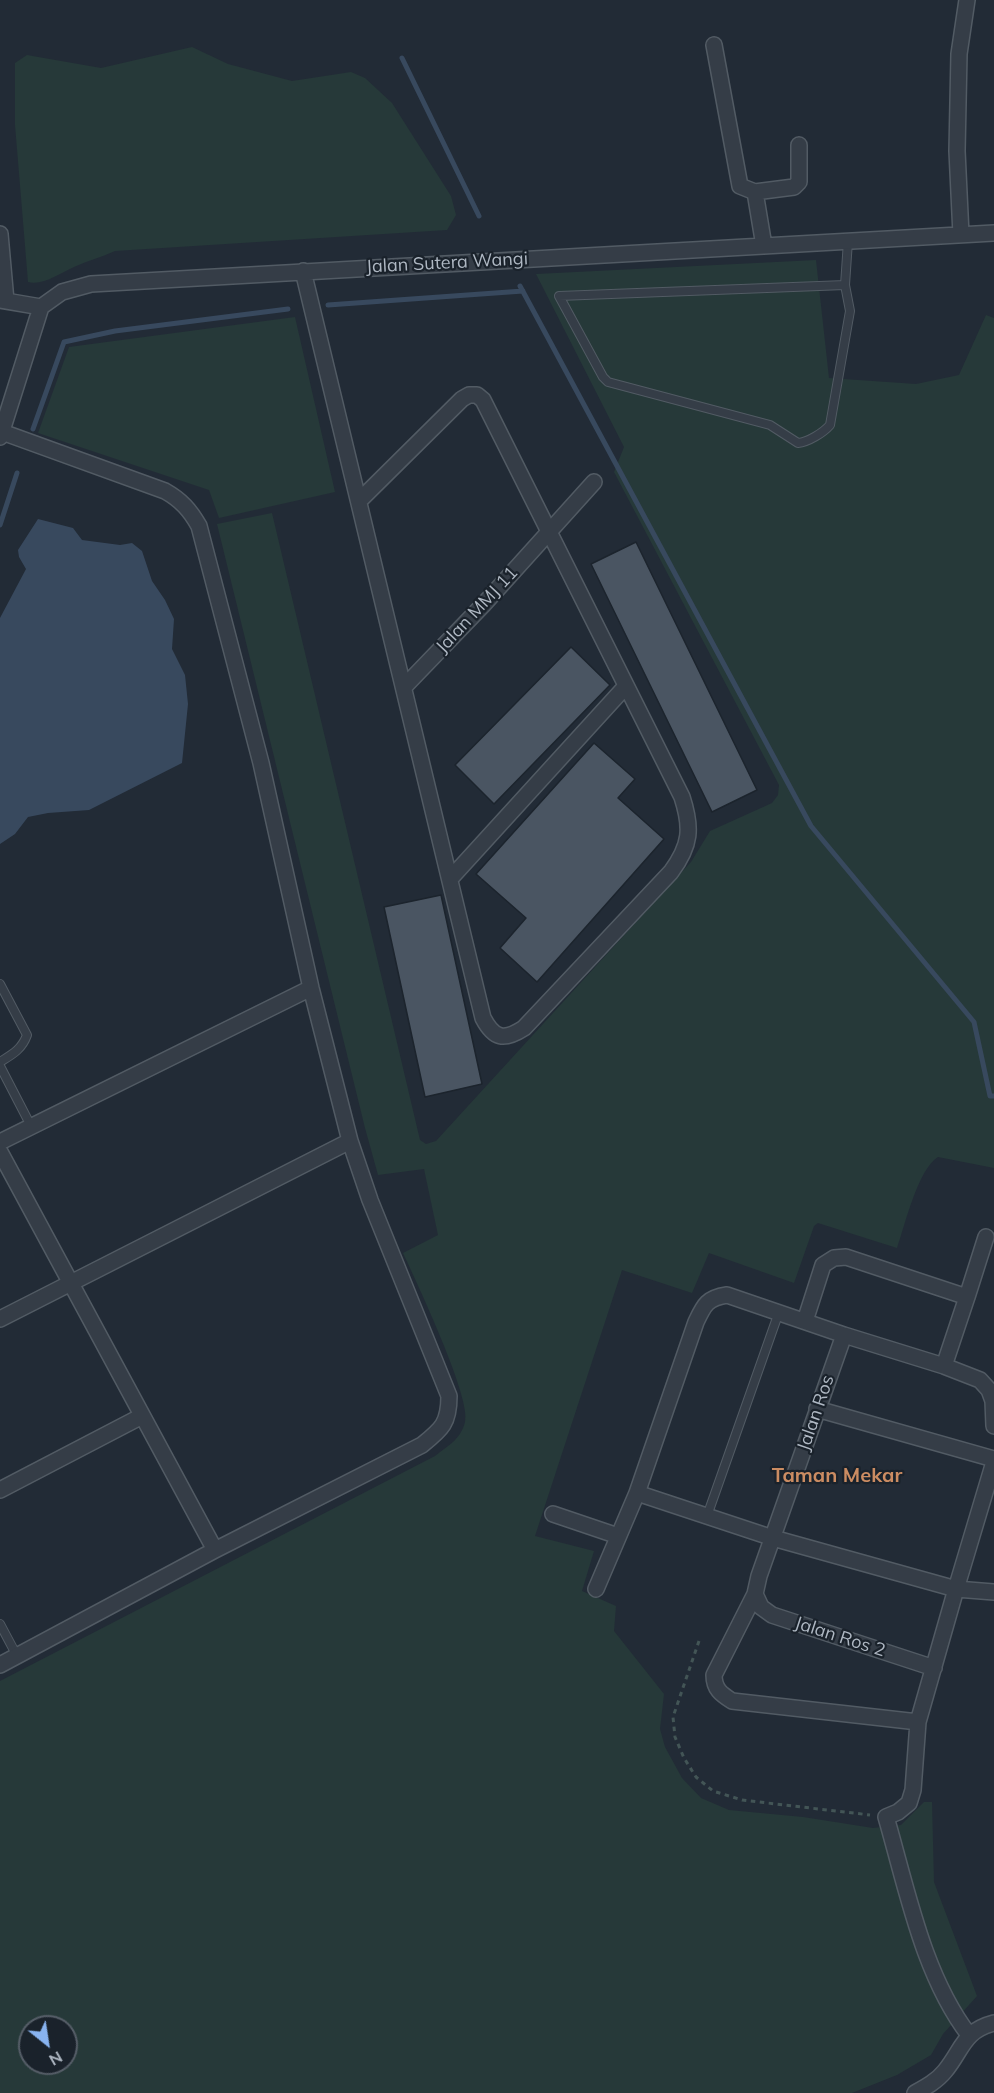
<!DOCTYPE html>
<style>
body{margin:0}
#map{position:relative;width:994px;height:2093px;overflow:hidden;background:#222b36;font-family:Mulish,sans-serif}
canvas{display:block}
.north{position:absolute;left:18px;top:2015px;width:60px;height:60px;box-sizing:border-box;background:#1a222b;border:2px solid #565e68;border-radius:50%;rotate:150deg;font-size:16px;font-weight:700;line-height:24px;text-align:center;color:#afb8c3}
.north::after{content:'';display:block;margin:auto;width:21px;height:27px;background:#88b3f0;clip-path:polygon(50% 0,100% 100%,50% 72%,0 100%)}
</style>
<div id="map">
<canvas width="994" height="2093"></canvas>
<div class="north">N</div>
</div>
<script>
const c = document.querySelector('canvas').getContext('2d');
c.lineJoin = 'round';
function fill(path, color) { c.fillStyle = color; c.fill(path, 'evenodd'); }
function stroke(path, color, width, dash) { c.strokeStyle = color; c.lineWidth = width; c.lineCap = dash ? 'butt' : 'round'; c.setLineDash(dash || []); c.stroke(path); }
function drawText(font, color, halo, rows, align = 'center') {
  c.font = font + ' Mulish,sans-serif'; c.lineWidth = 4.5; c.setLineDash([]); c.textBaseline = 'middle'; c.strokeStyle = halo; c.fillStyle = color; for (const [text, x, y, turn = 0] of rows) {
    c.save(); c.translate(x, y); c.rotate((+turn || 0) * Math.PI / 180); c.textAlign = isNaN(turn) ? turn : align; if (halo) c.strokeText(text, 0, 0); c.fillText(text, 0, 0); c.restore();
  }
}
const green = new Path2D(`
 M192,47l36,17 64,17 59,-9 14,6 27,25 59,93 5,19 -9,15 -332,21c-13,6 -28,10 -41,16 -14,6 -31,19 -46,15l-13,-157v-62l12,-8 74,13z
 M816,260l13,118 87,6 43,-9 27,-60 8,3v850l-56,-11c-20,12 -33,68 -41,91l-79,-25 -4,3 -20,57 -85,-30 -17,40 -70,-23 -87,266 59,15 -12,40 34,15 -2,25 50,63 -4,35 5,18 17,31 19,20 28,12 74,7 70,11 28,-3 23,-23h8l2,80 43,114 -34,38 -12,21 -34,20 -45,18h-852v-412l435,-225c13,-10 26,-17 30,-34 7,-23 -49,-141 -62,-169l35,-18 -14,-66 -46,6 -13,-47 -148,-604 55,-11 148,627 6,4 10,-3 255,-279 19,-31 62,-28 6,-8 1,-10 -165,-313 10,-25 -88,-173zM30,2027h36v36h-36z
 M295,317l40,175 -116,26 -10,-28 -171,-57 31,-86z`);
const water = new Path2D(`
 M38,519l35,9 9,12 38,5 12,-2 10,8 10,30 13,19 9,19 -2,30 13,26 3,29 -6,59 -93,47 -41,3 -20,4 -13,17 -15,10v-226l26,-49 -7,-12 -1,-7z`);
const stream = new Path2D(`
 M402,58l77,158
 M520,286l291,540 163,196 16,74h4
 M328,305l195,-14
 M33,429l31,-87 51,-11 173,-22
 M0,525l17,-52`);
const building = new Path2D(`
 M636,542l121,248 -45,22 -121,-248z
 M571,647l39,38 -116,119 -39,-39z
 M594,743l41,36 -17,19 46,41 -127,143 -37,-34 26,-30 -50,-44z
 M441,895l41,189 -57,13 -41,-190z`);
const path = new Path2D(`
 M699,1641l-26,76 2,20 9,21 12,19 17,14 29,9 128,15`);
const lane = new Path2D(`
 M845,285l5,26 -20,114c-7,8 -22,17 -32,18l-28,-18 -162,-43 -5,-5 -44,-81 286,-11 3,-44
 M0,984l27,51c-5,14 -14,19 -27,27
 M0,1066l31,60
 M707,1516l72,-204
 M0,1624l17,32`);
const street = new Path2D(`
 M714,45l26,141 15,6 9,54
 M755,192l39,-5 5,-5v-37
 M0,234l6,67
 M961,235l-4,-84 2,-97 8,-54
 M303,271l180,747c11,21 21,23 41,10l147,-156c20,-27 21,-44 11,-75l-199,-397 -6,-5h-8l-7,4 -103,102
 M0,300l41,7
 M0,437l41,-130 21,-15 29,-8 903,-51
 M404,687l80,-83 110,-122
 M450,879l176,-193
 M0,1142l311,-154
 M0,1152l215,398
 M967,1297l19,-60
 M0,1319l350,-178
 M805,1321l18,-56 11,-7 12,-1 121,40 -23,69
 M844,1335l-85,241 -4,18 -41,81c0,14 7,19 18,26l186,21
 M817,1409l177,50
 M994,1426l-1,-25 -4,-11 -9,-10 -36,-14 -100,-31 -117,-40c-20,3 -23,10 -31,27l-59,171 136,45 183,51 38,-127
 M0,1490l142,-74
 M553,1514l65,22
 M596,1589l41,-96
 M755,1594l6,13 11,8 162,53
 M0,1665l215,-115 207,-105c20,-16 27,-22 27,-49l-79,-196 -20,-59 -39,-153 -50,-225 -62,-237c-9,-16 -18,-26 -34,-35l-163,-59
 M969,2035c-46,-60 -62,-146 -83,-218l12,-5 11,-9 4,-13 5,-68 38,-133 38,3
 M915,2093c11,-6 22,-12 30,-22 18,-22 18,-40 49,-48`);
const streetNames = [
 ["Jalan Sutera Wangi",447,263,-3],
 ["Jalan MMJ 11",477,610,-47],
 ["Jalan Ros",816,1413,-71],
 ["Jalan Ros 2",840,1637,18]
];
const neighbourhoodNames = [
 ["Taman Mekar",837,1476]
];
fill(green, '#263939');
fill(water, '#38495e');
stroke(stream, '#38495e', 5);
fill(building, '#4a5562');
stroke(building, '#1c242d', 1.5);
stroke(lane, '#525b64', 10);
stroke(street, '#525b64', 18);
stroke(path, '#435556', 3, [4.5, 4.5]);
stroke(lane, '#353d47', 8);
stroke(street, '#353d47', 15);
drawText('18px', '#afb8c3', '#1a222b', streetNames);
drawText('bold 20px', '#cb8c62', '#1a222b', neighbourhoodNames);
</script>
